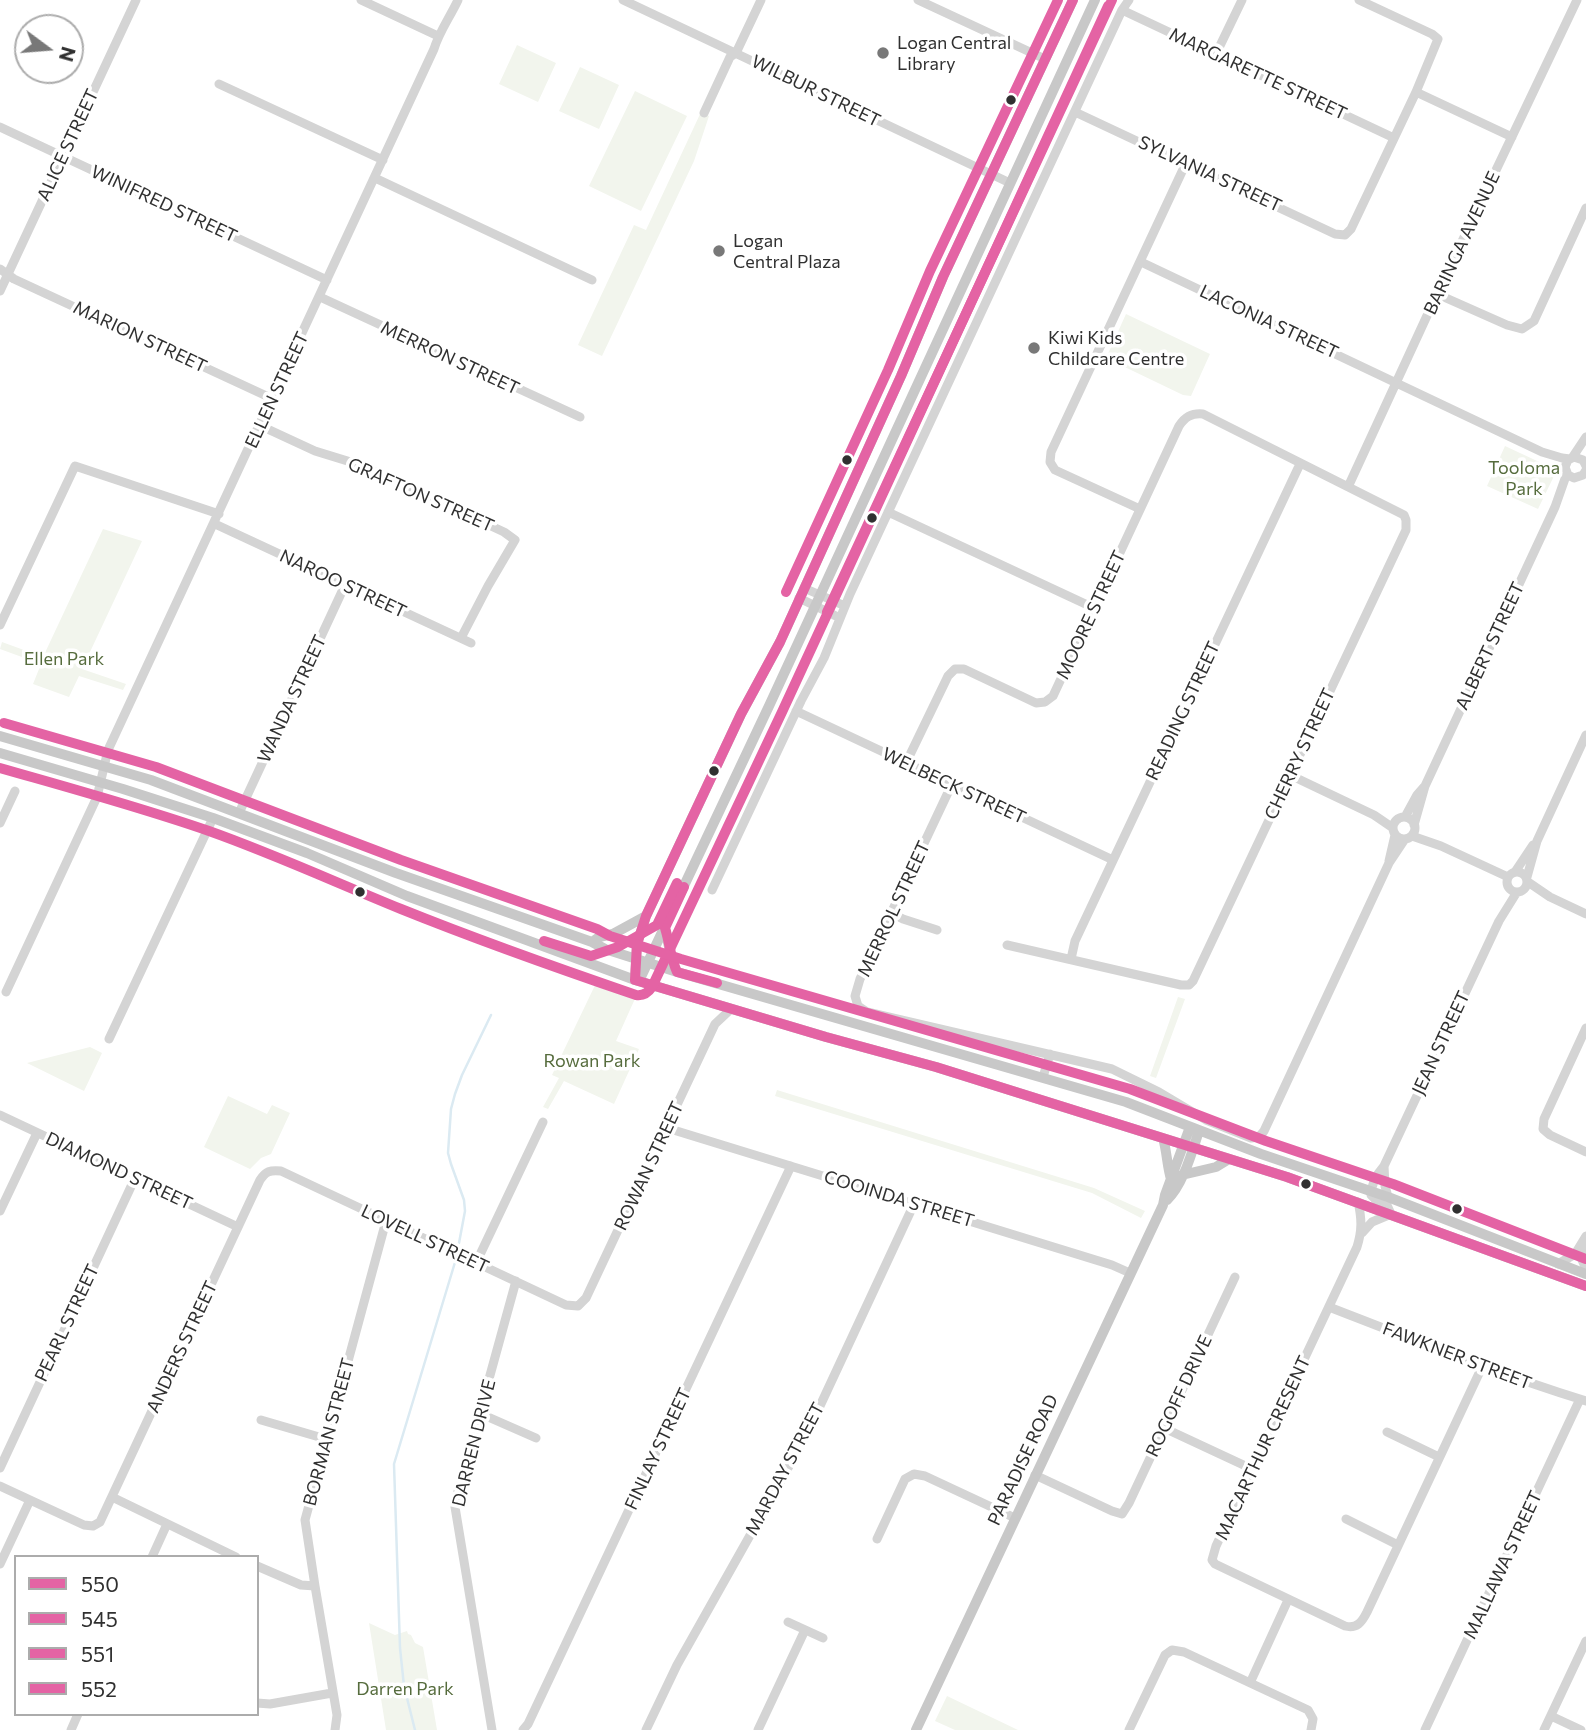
<!DOCTYPE html>
<style>
body{margin:0}
#map{position:relative;width:1586px;height:1730px;overflow:hidden;background:#fff;font-family:Commissioner,sans-serif}
canvas{display:block}
.legend{position:absolute;left:14px;top:1555px;width:245px;height:161px;box-sizing:border-box;background:#fff;border:2px solid #acacac;margin:0;padding:9px 12px;list-style:none;font-size:21px;color:#303030}
.legend li{display:flex;align-items:center;gap:14px;height:35px}
.legend b{width:35px;border:2px solid #acacac}
.north{position:absolute;left:14px;top:14px;width:70px;height:70px;box-sizing:border-box;background:#fff;border:2px solid #acacac;border-radius:50%;rotate:106deg;font-size:19px;font-weight:700;line-height:28px;text-align:center;color:#303030}
.north::after{content:'';display:block;margin:auto;width:24px;height:32px;background:#787878;clip-path:polygon(50% 0,100% 100%,50% 72%,0 100%)}
</style>
<div id="map">
<canvas width="1586" height="1730"></canvas>
<ul class="legend">
<li><b style="height:9px;background:#e463a4"></b>550</li>
<li><b style="height:9px;background:#e463a4"></b>545</li>
<li><b style="height:9px;background:#e463a4"></b>551</li>
<li><b style="height:9px;background:#e463a4"></b>552</li>
</ul>
<div class="north">N</div>
</div>
<script>
const c = document.querySelector('canvas').getContext('2d');
c.lineJoin = 'round';
function fill(path, color) { c.fillStyle = color; c.fill(path, 'evenodd'); }
function stroke(path, color, width, dash) { c.strokeStyle = color; c.lineWidth = width; c.lineCap = dash ? 'butt' : 'round'; c.setLineDash(dash || []); c.stroke(path); }
function drawText(font, color, halo, rows, align = 'center') {
  c.font = font + ' Commissioner,sans-serif'; c.lineWidth = 7; c.setLineDash([]); c.textBaseline = 'middle'; c.strokeStyle = halo; c.fillStyle = color; for (const [text, x, y, turn = 0] of rows) {
    c.save(); c.translate(x, y); c.rotate((+turn || 0) * Math.PI / 180); c.textAlign = isNaN(turn) ? turn : align; if (halo) c.strokeText(text, 0, 0); c.fillText(text, 0, 0); c.restore();
  }
}
const green = new Path2D(`
 M517,45l39,18 -18,39 -39,-18z
 M580,67l39,18 -20,44 -40,-18z
 M635,91l52,25 -46,95 -52,-25z
 M701,112l8,4 -15,45 -92,195 -24,-11 56,-120 12,5z
 M1126,314l84,40 -19,42 -8,-1 -77,-37z
 M1505,446l45,21 4,9 -16,33 -51,-23z
 M103,529l39,12 -60,128 44,15 -3,6 -44,-14 -10,21 -36,-13 8,-20 -41,-15 2,-7 41,15z
 M598,979l40,13 -22,49 23,8 -25,55 -50,-23 -16,28 -5,-2 16,-29 -7,-3z
 M1178,997l7,2 -29,79 -6,-2z
 M90,1047l12,6 -18,38 -57,-28z
 M777,1090l317,98 51,23 -4,7 -49,-25 -317,-97z
 M228,1096l39,18 5,-9 18,8 -19,41 -10,4 -11,11 -46,-22z
 M369,1623l26,12 12,-4 1,3 3,1 4,8 8,4 14,83h-51z
 M947,1696l71,34h-63l-20,-9z`);
const stream = new Path2D(`
 M459,1243l6,-32 -1,-11 -13,-36 -3,-11 3,-44 4,-15 7,-19 29,-60
 M415,1730l-11,-44 -4,-38 -6,-184 62,-205`);
const minor = new Path2D(`
 M361,0l77,36
 M623,0l387,183
 M918,0l127,59
 M1122,10l272,128
 M1216,54l26,-54
 M219,84l164,76
 M1416,92l96,45
 M1075,112l260,122 10,1 6,-6 65,-137 22,-53 -6,-5 -73,-34
 M704,113l26,-56 6,-4 25,-53
 M0,127l327,153
 M375,178l217,102
 M1141,262l401,190 20,6 8,1
 M0,269l14,10 259,120
 M0,291l136,-291
 M1437,294l70,31 15,4 12,-8 52,-113
 M320,297l260,120
 M261,426l54,25 39,12 23,10 127,59 11,8 -27,46 -27,52
 M1572,458l14,-21
 M1586,466l-3,-6 -9,-3 -6,3 -3,7 3,8 6,3 9,-3 3,-5
 M1348,487l89,-193 140,-294
 M1140,509l-85,-39 -5,-8 1,-10 135,-289
 M888,512l206,96
 M215,524l256,119
 M804,588l41,18
 M799,598l41,20
 M0,625l75,-159 144,48
 M796,711l317,149
 M906,763l42,-87 7,-7h9l72,34 9,-1 8,-6 126,-270c6,-9 12,-13 24,-12l201,101 2,5v10l-213,451 -4,4h-8l-174,-40
 M1290,775l84,40 19,13
 M952,784l-92,195 -5,17 3,10 9,6 245,57 47,23 47,28 45,18 8,-1 5,-6 125,-268 16,-24
 M239,813l106,-228
 M1405,817l12,-22 7,-8
 M1393 828a11 11 0 1 1 22 0a11 11 0 1 1-22 0Z
 M0,823l15,-32
 M1414,825l11,-39 130,-279 12,-34
 M1412,836l29,10 67,31
 M1389,861l6,-26
 M1507 882a10 10 0 1 1 20 0a10 10 0 1 1-20 0Z
 M1515,872l18,-27
 M1527,877l10,-36 49,-106
 M1528,882l22,15 36,17
 M712,890l89,-189 23,-43 26,-64 272,-584 7,-10
 M891,913l12,6 34,11
 M1071,959l4,-18 225,-477
 M6,992l91,-195 11,-47 326,-701c5,-17 16,-32 24,-49
 M1586,1028l-42,91 -1,10 7,6 36,17
 M109,1039l104,-221
 M1043,1077l7,-23
 M0,1115l238,112
 M667,1128l445,137 18,8
 M1384,1166l1,20 3,11
 M1358,1202c4,17 4,29 -1,45l-141,299 -4,14 3,4 130,62c12,3 17,-4 22,-14l115,-245
 M0,1211l37,-78
 M1362,1233l10,-11 19,-8 -4,-9 -10,-4 -6,-6c0,-11 6,-21 13,-29l115,-245 18,-29
 M1583,1245l-1,15 4,9
 M476,1263l67,-141
 M1558,1264l17,-10 11,-18
 M1329,1307c85,33 170,67 257,94
 M479,1413l57,25
 M261,1420l65,19
 M1164,1428l88,41
 M1387,1432l52,25
 M0,1468l135,-290
 M1035,1475l77,36 10,3 7,-11 106,-226
 M0,1486l84,39 9,1 7,-4 160,-342c6,-9 10,-10 21,-9l285,134 12,1 8,-8 129,-274 16,-15
 M112,1497l124,60
 M1346,1519l52,26
 M877,1539l28,-60 9,-5 11,2 90,42
 M152,1557l15,-33
 M0,1564l30,-64
 M257,1566l44,19 14,1
 M788,1622l35,16
 M1250,1683l38,-83
 M257,1703l13,1 62,-11
 M1551,1716l30,14
 M71,1730l7,-16
 M335,1730l2,-15 -22,-129 -10,-66 81,-299
 M492,1730l-37,-223 2,-12 59,-214
 M523,1730l5,-6 263,-558
 M646,1730l31,-65 129,-229 108,-232
 M758,1730l47,-100
 M1129,1730l36,-75 7,-5 12,2 124,58 5,9 -2,11
 M1425,1730l155,-331
 M1544,1730l42,-89`);
const major = new Path2D(`
 M0,736l151,44 245,93 196,69 13,7 72,23 449,130 135,52 127,43 198,77
 M0,753l123,36 90,29 94,35 100,43 228,84 191,57 110,30 351,110 299,109
 M665,928c4,15 4,29 12,44
 M592,942l7,-5 14,-3 33,-18
 M635,980l2,-36 9,-28 95,-202 39,-72 121,-266 42,-99 130,-277
 M639,981l130,-275 326,-706
 M1163,1138c4,14 4,28 8,41
 M1182,1175l34,-8 13,-8
 M1167,1200c16,-15 25,-48 32,-69
 M916,1730l247,-525 2,-10 25,-68`);
const bus1 = new Path2D(`
 M1073,0l-130,277 -42,99 -121,266 -39,72 -95,202 -9,28 -2,36 191,57 110,30 351,110 299,109
 M684,887l-19,41c5,16 5,28 12,44l40,11`);
const bus2 = new Path2D(`
 M0,768c70,20 140,39 209,63 65,23 128,52 192,78 77,31 156,59 235,86 7,1 12,-2 16,-8l130,-275 326,-706
 M544,941l47,15 27,-9 39,-22 20,-42`);
const bus3 = new Path2D(`
 M4,723l152,44 245,93 196,69 13,7 71,23 449,130 136,52 127,43 193,75`);
const bus4 = new Path2D(`
 M786,592l102,-222 42,-99 128,-271
 M827,612l285,-612`);
const markers = [
 [883,53,7,"#787878"],
 [1011,100,6,"#303030"],
 [719,251,7,"#787878"],
 [1034,348,7,"#787878"],
 [847,460,6,"#303030"],
 [872,518,6,"#303030"],
 [714,771,6,"#303030"],
 [360,892,6,"#303030"],
 [1306,1184,6,"#303030"],
 [1457,1209,6,"#303030"]
];
const poiNames = [
 ["Logan Central",897,43],
 ["Library",897,64],
 ["Logan",733,241],
 ["Central Plaza",733,262],
 ["Kiwi Kids",1048,338],
 ["Childcare Centre",1048,359]
];
const streetNames = [
 ["MARGARETTE STREET",1258,74,25],
 ["WILBUR STREET",816,91,26],
 ["ALICE STREET",68,145,-65],
 ["SYLVANIA STREET",1210,174,25],
 ["WINIFRED STREET",164,204,25],
 ["BARINGA AVENUE",1462,243,-65],
 ["LACONIA STREET",1269,322,25],
 ["MARION STREET",140,337,25],
 ["MERRON STREET",450,358,25],
 ["ELLEN STREET",277,390,-65],
 ["GRAFTON STREET",421,495,24],
 ["NAROO STREET",343,584,25],
 ["MOORE STREET",1091,615,-65],
 ["ALBERT STREET",1490,646,-65],
 ["WANDA STREET",292,699,-65],
 ["READING STREET",1183,711,-65],
 ["CHERRY STREET",1300,754,-65],
 ["WELBECK STREET",954,786,25],
 ["MERROL STREET",894,909,-65],
 ["JEAN STREET",1441,1043,-65],
 ["ROWAN STREET",649,1166,-65],
 ["DIAMOND STREET",119,1171,25],
 ["COOINDA STREET",899,1199,17],
 ["LOVELL STREET",425,1239,25],
 ["PEARL STREET",67,1323,-65],
 ["ANDERS STREET",182,1347,-65],
 ["FAWKNER STREET",1457,1356,21],
 ["ROGOFF DRIVE",1179,1396,-65],
 ["BORMAN STREET",329,1432,-75],
 ["DARREN DRIVE",474,1443,-76],
 ["MACARTHUR CRESENT",1263,1448,-65],
 ["FINLAY STREET",658,1449,-65],
 ["PARADISE ROAD",1023,1460,-65],
 ["MARDAY STREET",785,1469,-62],
 ["MALLAWA STREET",1503,1565,-65]
];
const parkNames = [
 ["Tooloma",1524,468],
 ["Park",1524,489],
 ["Ellen Park",64,659],
 ["Rowan Park",592,1061],
 ["Darren Park",405,1689]
];
fill(green, '#f2f5ed');
stroke(stream, '#dbeaf2', 2.5);
stroke(minor, '#d4d4d4', 9);
stroke(major, '#c8c8c8', 10);
stroke(bus1, '#e463a4', 10);
stroke(bus2, '#e463a4', 10);
stroke(bus3, '#e463a4', 10);
stroke(bus4, '#e463a4', 10);
for (const [x, y, r, color] of markers) { const dot = new Path2D(); dot.arc(x, y, r, 0, 2 * Math.PI); c.fillStyle = color; c.fill(dot); stroke(dot, '#fff', 2.5); }
drawText('18px', '#303030', '#fff', poiNames, 'left');
drawText('18px', '#303030', '#fff', streetNames);
drawText('18px', '#566c3d', '#fff', parkNames);
</script>
